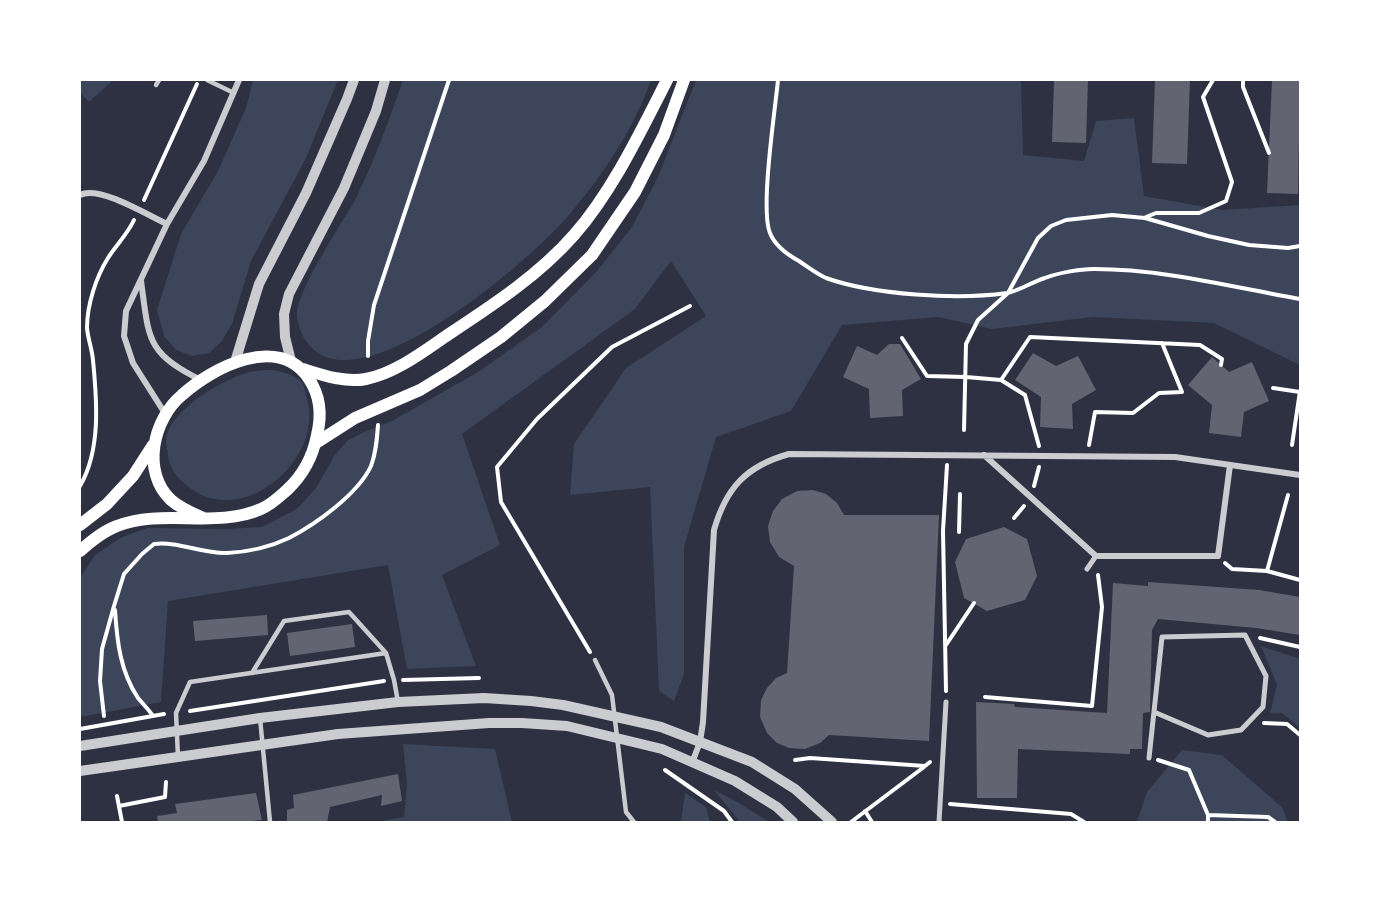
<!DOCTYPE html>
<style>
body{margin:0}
#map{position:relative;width:1380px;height:902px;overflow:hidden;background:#2d3142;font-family:"Noto Serif",serif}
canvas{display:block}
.frame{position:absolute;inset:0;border:81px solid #fff;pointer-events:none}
</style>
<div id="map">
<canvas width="1380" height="902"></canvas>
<div class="frame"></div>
</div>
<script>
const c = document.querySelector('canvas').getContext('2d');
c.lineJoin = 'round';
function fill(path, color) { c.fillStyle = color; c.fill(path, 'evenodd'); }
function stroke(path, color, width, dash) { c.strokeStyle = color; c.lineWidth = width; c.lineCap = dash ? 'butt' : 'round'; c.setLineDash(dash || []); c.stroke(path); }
const green = new Path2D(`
 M80,80h33l-24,22 -9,-10z
 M253,80h85l-32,78 -55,103 -19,63 -11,18 -12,11 -17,3 -16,-6 -12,-14 -7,-26 24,-76 37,-63 28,-63z
 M403,80h248c-17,49 -48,95 -82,135 -37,44 -192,177 -251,138 -12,-8 -20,-23 -21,-38 -1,-24 46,-93 59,-117 19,-39 33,-78 47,-118z
 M696,80h325l2,75 61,6 12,-40 38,-3 10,78 78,14 78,-5v160l-86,-42 -121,-6 -101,12 -54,-12 -96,8 -51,86 -75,26 -32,110v127l-10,27 -15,-10 -9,-204 -80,8 4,-51 52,-76 80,-52 -35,-55 -36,48 -173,125 38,111 -58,30 34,91 -69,3 -19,-104 -220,36 -7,101 -81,15v-139l15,-23 25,-17 27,-10 80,1 35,-2 35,-18 19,-21 18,-32 13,-15 17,-9 28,-11 86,-49 64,-45 55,-56 35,-44 26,-50z
 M273,370c9,2 23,5 29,12 2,3 3,10 4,13 21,60 -58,132 -113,95 -13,-9 -24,-19 -25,-36 -1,-4 -2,-9 -2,-13 1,-30 62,-66 89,-70 6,-1 12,-1 18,-1z
 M1261,646l39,13v69l-18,-15h-12l7,-28z
 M403,744l92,5 17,73h-136l28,-5 3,-34z
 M1182,750l40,5 61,53 4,14h-150l10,-30z
 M714,790l25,13 30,19h-29z
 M685,793l21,14 4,15h-29z`);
const building = new Path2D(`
 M1054,80h34l-2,63 -34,-1z
 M1155,80h35l-3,84 -35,-1z
 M1272,80h28l-2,114 -31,-1z
 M889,344h11l21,35 -19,11 1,26 -33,2 -1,-29 -26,-12 14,-31 20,9z
 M1033,353l23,13 22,-10 18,34 -24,14 1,25 -33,-2 1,-30 -26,-17z
 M1212,357l17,15 23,-10 17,39 -25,11 -3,25 -32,-4 3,-28 -24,-20z
 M813,490l13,4 11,9 7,12h95l-10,226 -100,-6 -9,8 -15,6 -16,-1 -12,-5 -10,-10 -7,-16 1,-17 6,-12 9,-10 11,-5 7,-107 -15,-9 -9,-15 -2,-16 5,-15 9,-12 15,-8z
 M1004,527l23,12 10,37 -12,24 -38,11 -23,-13 -9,-36 11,-23z
 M1148,582l111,8 41,7v38l-44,-7 -98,-9 -6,11 -2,82 -7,1 -1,36h-12v5l-112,-5 -1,49h-40l-1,-96 38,2 1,3 92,6 6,-130 35,3z
 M267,615l1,20 -73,6 -2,-20z
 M352,624l3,23 -65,9 -3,-23z
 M398,774l4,27 -21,5 1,-11 -52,12 -3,15h-40v-12l7,-2 -1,-13z
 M256,793l6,27 -23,2h-81l-1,-6 20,-3 -2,-9z`);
const path = new Path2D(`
 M778,80c-3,31 -18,129 -8,153 5,13 18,22 29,28 9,6 18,13 27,17 48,17 131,22 181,15 12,-2 25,-11 38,-15 13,-5 34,-9 49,-9 69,0 138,18 206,30
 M1243,80v7l26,66
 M144,200l53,-116
 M1146,217l10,-4h43l27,-12 6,-19 -29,-85 10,-17
 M902,338l25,38 39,1 35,3 29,-43 170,8 22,14 -1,6
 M368,356v-15l6,-36 75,-225
 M1001,380l24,15 14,51
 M1273,388l27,4
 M964,430l2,-86 12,-24 30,-27 30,-55 13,-12 15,-6 46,-5 33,3 63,18 41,9 39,3 12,-2
 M1089,445l6,-33 38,1 26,-20 23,-1 -20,-49
 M1292,445l8,-54
 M80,486c21,-36 17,-85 13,-126 -1,-11 -5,-21 -6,-32 0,-23 9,-51 21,-70 8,-13 19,-23 26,-38
 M1034,486l5,-19
 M1014,518l10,-12
 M959,532l1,-38
 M1225,563l7,6 35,2 33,9
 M1267,571l21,-76
 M115,610c2,31 5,61 23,88 5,6 11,12 15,18
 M1260,638l40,9
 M946,645l28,-42
 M590,652l-89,-150 -4,-35 40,-48 75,-72 78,-41
 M403,680l76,-2
 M946,691l-3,-160 4,-66
 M985,697l107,9 10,-99 -4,-32
 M190,711l194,-30
 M104,716l-4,-35 2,-32 12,-43 10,-32 18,-20 12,-10c25,-3 48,10 73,9 20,-1 43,-6 62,-15 27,-14 69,-44 82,-72 5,-13 6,-27 7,-41
 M1264,723l23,1 13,11
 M80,729l84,-15
 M795,760l15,-2 115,8 5,-4
 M1158,760l31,10 19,45v7
 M665,770l59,41 8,11
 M117,796l5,26
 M950,804l121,10 13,8
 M119,806l46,-9 1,-15
 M865,811l7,11
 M1208,815l60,2 7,5
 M851,822l73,-55`);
const service = new Path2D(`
 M207,80l27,13
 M156,85l3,-5
 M595,660l17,35 14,117 8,10
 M252,673l32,-52 65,-9 37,41
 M260,718l10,104
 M178,757l-2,-44 14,-31 196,-29 8,27 4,22`);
const pedestrian = new Path2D(`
 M1087,569l9,-13
 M1149,758l13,-121 83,-2 21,41 -3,31 -22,23 -33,5 -54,-23
 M939,822l7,-120`);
const minor = new Path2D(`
 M80,195c19,-10 67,20 87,29
 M141,281c8,56 4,72 60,99
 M166,415l-33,-52 -9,-27 2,-25 41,-87 37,-63 35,-81
 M984,455l112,101h122l12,-91
 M692,763l8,-21 3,-20 11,-192c12,-42 32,-64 75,-76l386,3 125,18`);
const tertiary = new Path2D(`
 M291,361l-6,-24 -1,-23 5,-20 55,-106 32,-77 9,-31
 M235,362l24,-78 47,-91 41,-94 7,-19
 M80,746l180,-28 138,-16 86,-4 47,3 32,4 98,22 91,35 43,27 37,33
 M80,771l258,-37 151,-11h33l45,3 95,23 73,32 42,26 16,15`);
const secondary = new Path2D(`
 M303,369c19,6 42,14 63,10 30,-6 58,-28 83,-45 44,-29 90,-59 125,-99 38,-43 67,-104 93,-155
 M316,443l39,-25 65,-28 31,-19 50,-34 44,-36 47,-46 43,-63 29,-57 20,-55
 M80,525l27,-21 26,-28 20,-31
 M80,551c10,-9 23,-20 37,-25 46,-18 99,3 144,-17 10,-4 18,-12 26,-19 15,-14 26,-34 30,-55 5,-20 4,-38 -8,-56 -30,-46 -96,-12 -127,16 -29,24 -41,77 -11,105 9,8 21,13 32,18`);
fill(green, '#3c4559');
fill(building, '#626471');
stroke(path, '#fff', 4);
stroke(service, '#caccd0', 4.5);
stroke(pedestrian, '#caccd0', 5);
stroke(minor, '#caccd0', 6);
stroke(tertiary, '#caccd0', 10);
stroke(secondary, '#fff', 12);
</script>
